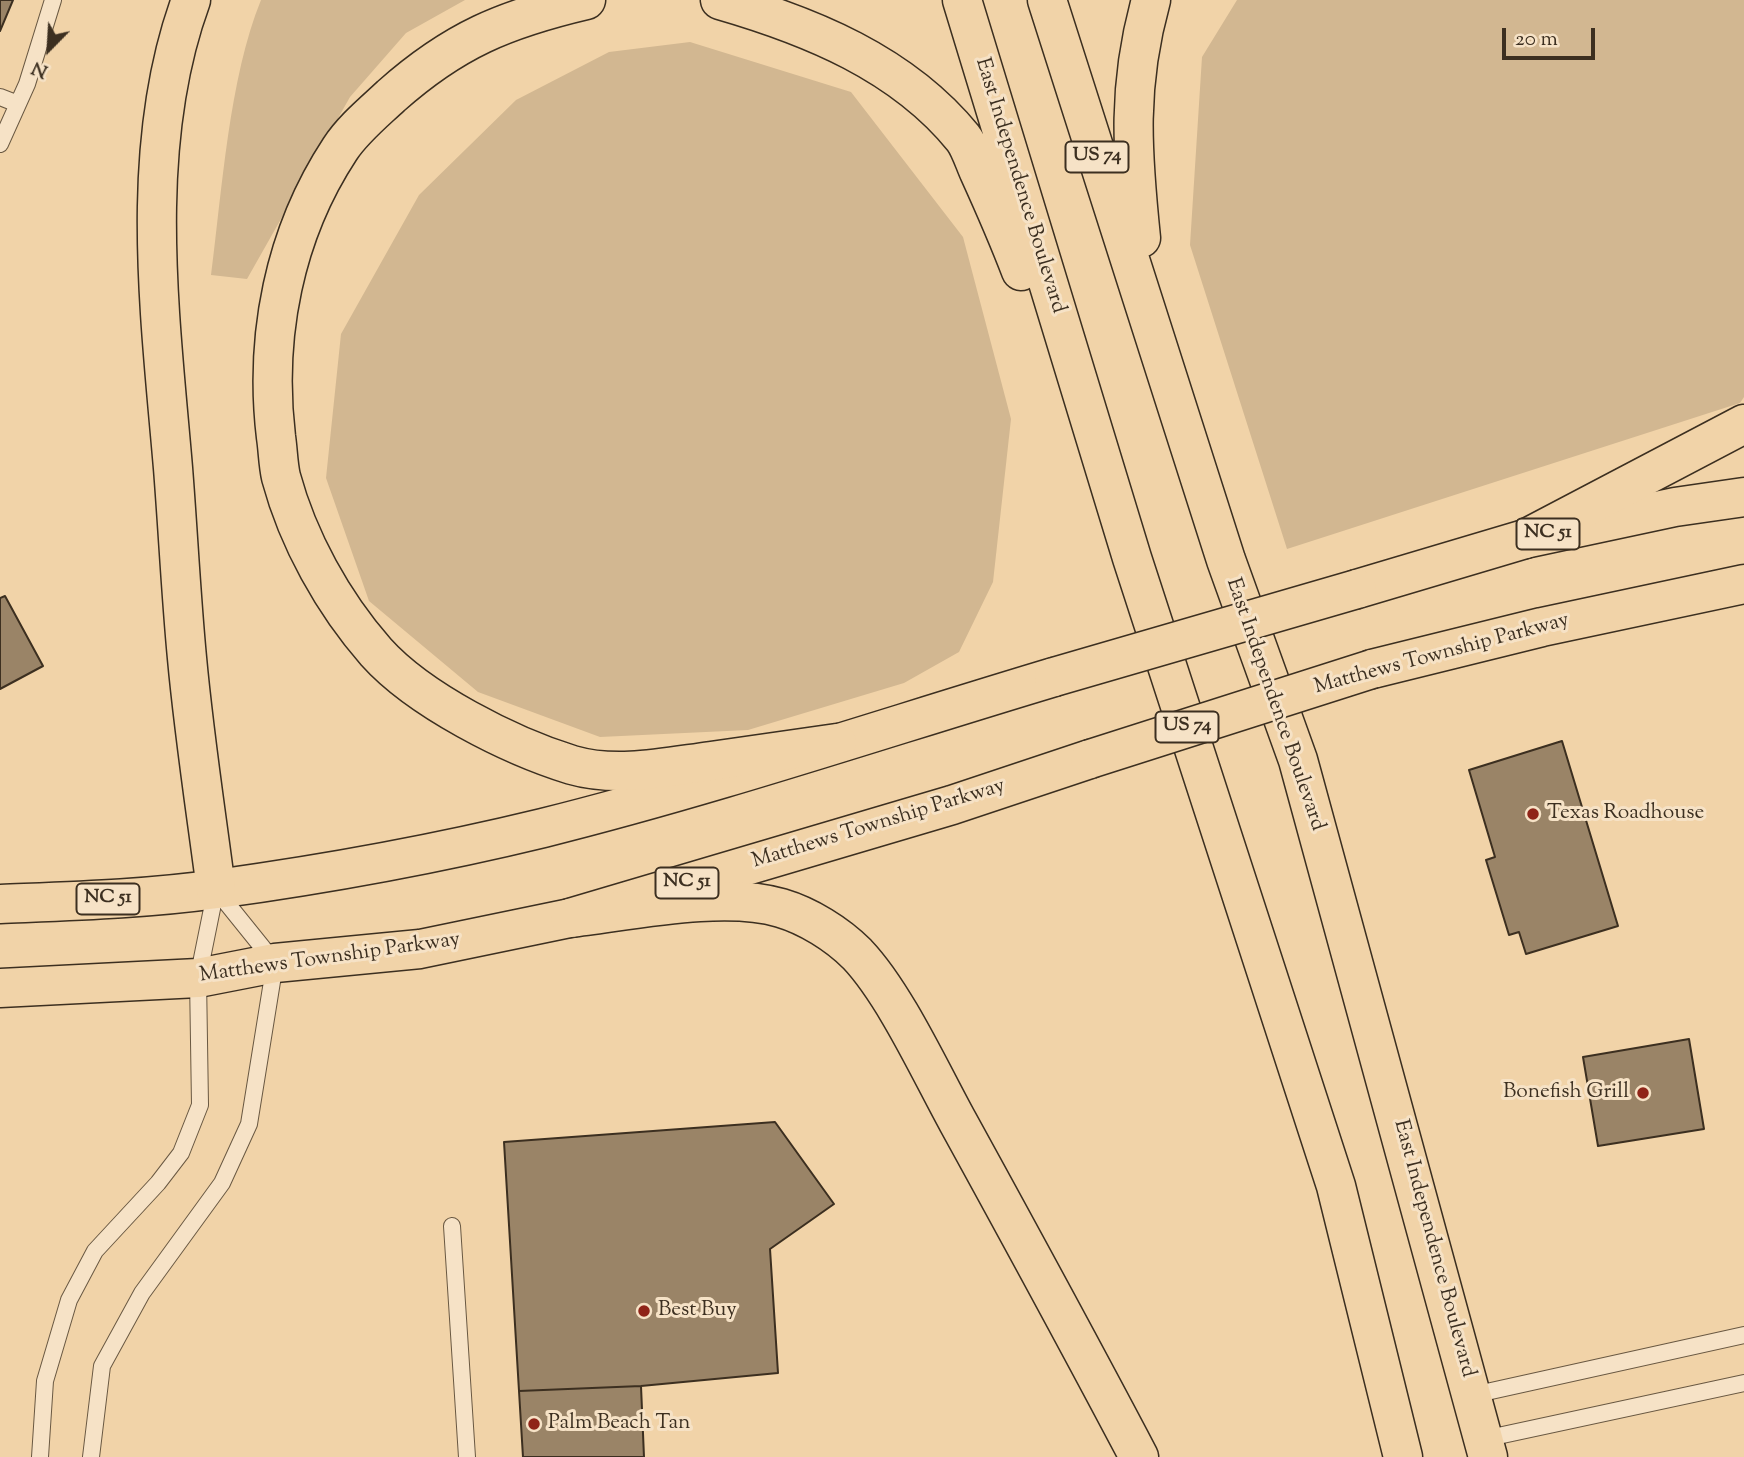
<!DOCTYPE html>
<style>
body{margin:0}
#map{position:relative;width:1744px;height:1457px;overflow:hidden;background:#f1d3a8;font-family:"Sorts Mill Goudy",serif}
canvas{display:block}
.north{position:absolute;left:14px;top:14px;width:70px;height:70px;-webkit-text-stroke:5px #f6e2c6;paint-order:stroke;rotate:204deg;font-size:19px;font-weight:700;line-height:28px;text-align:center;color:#3c2f20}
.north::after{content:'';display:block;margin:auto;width:24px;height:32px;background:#3c2f20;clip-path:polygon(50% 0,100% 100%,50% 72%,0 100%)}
.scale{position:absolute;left:1502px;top:28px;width:93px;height:32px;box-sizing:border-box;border:4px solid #3c2f20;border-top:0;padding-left:9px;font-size:21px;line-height:24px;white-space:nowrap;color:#3c2f20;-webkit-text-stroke:5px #f6e2c6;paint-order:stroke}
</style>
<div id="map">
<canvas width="1744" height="1457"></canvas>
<div class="north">N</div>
<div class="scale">20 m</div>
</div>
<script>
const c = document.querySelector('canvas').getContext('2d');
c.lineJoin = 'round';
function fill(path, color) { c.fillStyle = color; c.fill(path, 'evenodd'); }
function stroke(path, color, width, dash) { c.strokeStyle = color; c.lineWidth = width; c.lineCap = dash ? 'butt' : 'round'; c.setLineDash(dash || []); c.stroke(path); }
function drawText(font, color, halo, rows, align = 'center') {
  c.font = font + ' "Sorts Mill Goudy",serif'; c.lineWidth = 6; c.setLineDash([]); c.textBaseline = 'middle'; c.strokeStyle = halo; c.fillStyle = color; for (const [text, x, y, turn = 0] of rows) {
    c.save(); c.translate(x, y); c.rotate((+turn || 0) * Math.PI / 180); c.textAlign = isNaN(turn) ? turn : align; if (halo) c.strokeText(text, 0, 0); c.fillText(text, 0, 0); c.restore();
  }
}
const green = new Path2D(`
 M261,0h204l-59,33 -56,64 -103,182 -36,-4c11,-84 18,-197 50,-275z
 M1237,0h507v397l-4,6 -453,146 -97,-304 12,-188z
 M690,42l161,50 112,145 48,182 -18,163 -34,70 -55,31 -156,47 -148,7 -122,-45 -109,-91 -43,-123 15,-144 78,-139 97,-95 93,-48z`);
const building = new Path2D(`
 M0,0h13l-13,31z
 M5,596l38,70 -43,23v-91z
 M1562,741l56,185 -92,28 -7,-22 -10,3 -23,-75 9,-3 -26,-87z
 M1689,1039l15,90 -106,17 -15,-89z
 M775,1122l59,82 -64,45 8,124 -137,13 -122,5 -15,-249z
 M641,1386l3,71h-121l-4,-66z`);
const lane = new Path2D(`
 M0,97l18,7
 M0,144l27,-60 26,-84
 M452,1226l15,231
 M1473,1395l271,-60
 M1484,1439l260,-56
 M40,1457l5,-76 24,-81 26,-49 63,-68 23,-30 19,-48 -2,-127 18,-89
 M91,1457l11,-91 40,-73 80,-110 27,-59 26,-161 -58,-72`);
const primary = new Path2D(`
 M1357,589l168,-50 150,-32 69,-10
 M1372,669l170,-42 202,-43
 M0,904c72,-3 145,-5 217,-15 109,-15 219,-35 326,-61 172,-43 341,-100 511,-151
 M0,988l198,-10 77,-15 145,-14 150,-31 382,-113 138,-46`);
const highway = new Path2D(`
 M191,0c-54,147 -31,315 -18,468 5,63 8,127 14,190 7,77 19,154 29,231
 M586,0c-81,19 -132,40 -195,96 -17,16 -38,33 -51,53 -56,85 -76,188 -64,288 2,13 2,27 5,40 17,63 52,126 95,175 43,48 134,94 196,113 45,13 94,2 139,-4 42,-6 84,-12 126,-18
 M720,0c90,26 182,63 243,138 7,9 11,23 16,34 15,33 29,65 42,99
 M962,0l170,558 204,628 67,271
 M1047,0l179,560 72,200 190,697
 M1141,238c-9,-87 -14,-152 10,-238
 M1525,539l219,-115
 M570,918c60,-7 153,-27 211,-10 27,8 56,26 76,46 38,40 74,119 101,168 61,111 122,223 181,335`);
const primaryBridge = new Path2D(`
 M1054,677l303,-88
 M1090,759l282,-90`);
const markers = [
 [1533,814,7,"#8f2418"],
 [1643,1093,7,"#8f2418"],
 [644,1311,7,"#8f2418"],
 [534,1424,7,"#8f2418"]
];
const shields = [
 [1097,157,63],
 [1548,534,63],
 [1187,727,63],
 [687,883,63],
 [108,899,63]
];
const shieldNames = [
 ["US 74",1097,157],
 ["NC 51",1548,534],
 ["US 74",1187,727],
 ["NC 51",687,883],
 ["NC 51",108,899]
];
const streetNames = [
 ["East Independence Boulevard",1019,186,73],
 ["Matthews Township Parkway",1442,655,-15],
 ["East Independence Boulevard",1274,705,71],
 ["Matthews Township Parkway",879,825,-17],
 ["Matthews Township Parkway",330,959,-8],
 ["East Independence Boulevard",1433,1249,75]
];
const poiNames = [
 ["Texas Roadhouse",1547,814],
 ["Bonefish Grill",1629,1093,"right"],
 ["Best Buy",658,1311],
 ["Palm Beach Tan",548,1424]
];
fill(green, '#d2b791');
fill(building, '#9a8467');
stroke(building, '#3c2f20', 2);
stroke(lane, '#695842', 18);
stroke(primary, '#3c2f20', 41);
stroke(highway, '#3c2f20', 41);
stroke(lane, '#f6e2c6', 16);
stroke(primary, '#f1d3a8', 38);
stroke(highway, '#f1d3a8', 38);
stroke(primaryBridge, '#3c2f20', 41, []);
stroke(primaryBridge, '#f1d3a8', 38);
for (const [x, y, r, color] of markers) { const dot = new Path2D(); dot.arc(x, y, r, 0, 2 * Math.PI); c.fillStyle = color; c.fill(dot); stroke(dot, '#f6e2c6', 2.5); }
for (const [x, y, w] of shields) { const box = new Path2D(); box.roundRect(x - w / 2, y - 15.5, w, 31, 5); c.fillStyle = '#f6e2c6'; c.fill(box); stroke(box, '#3c2f20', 2); }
drawText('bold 19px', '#3c2f20', null, shieldNames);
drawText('21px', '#3c2f20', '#f6e2c6', streetNames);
drawText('21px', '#3c2f20', '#f6e2c6', poiNames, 'left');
</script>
